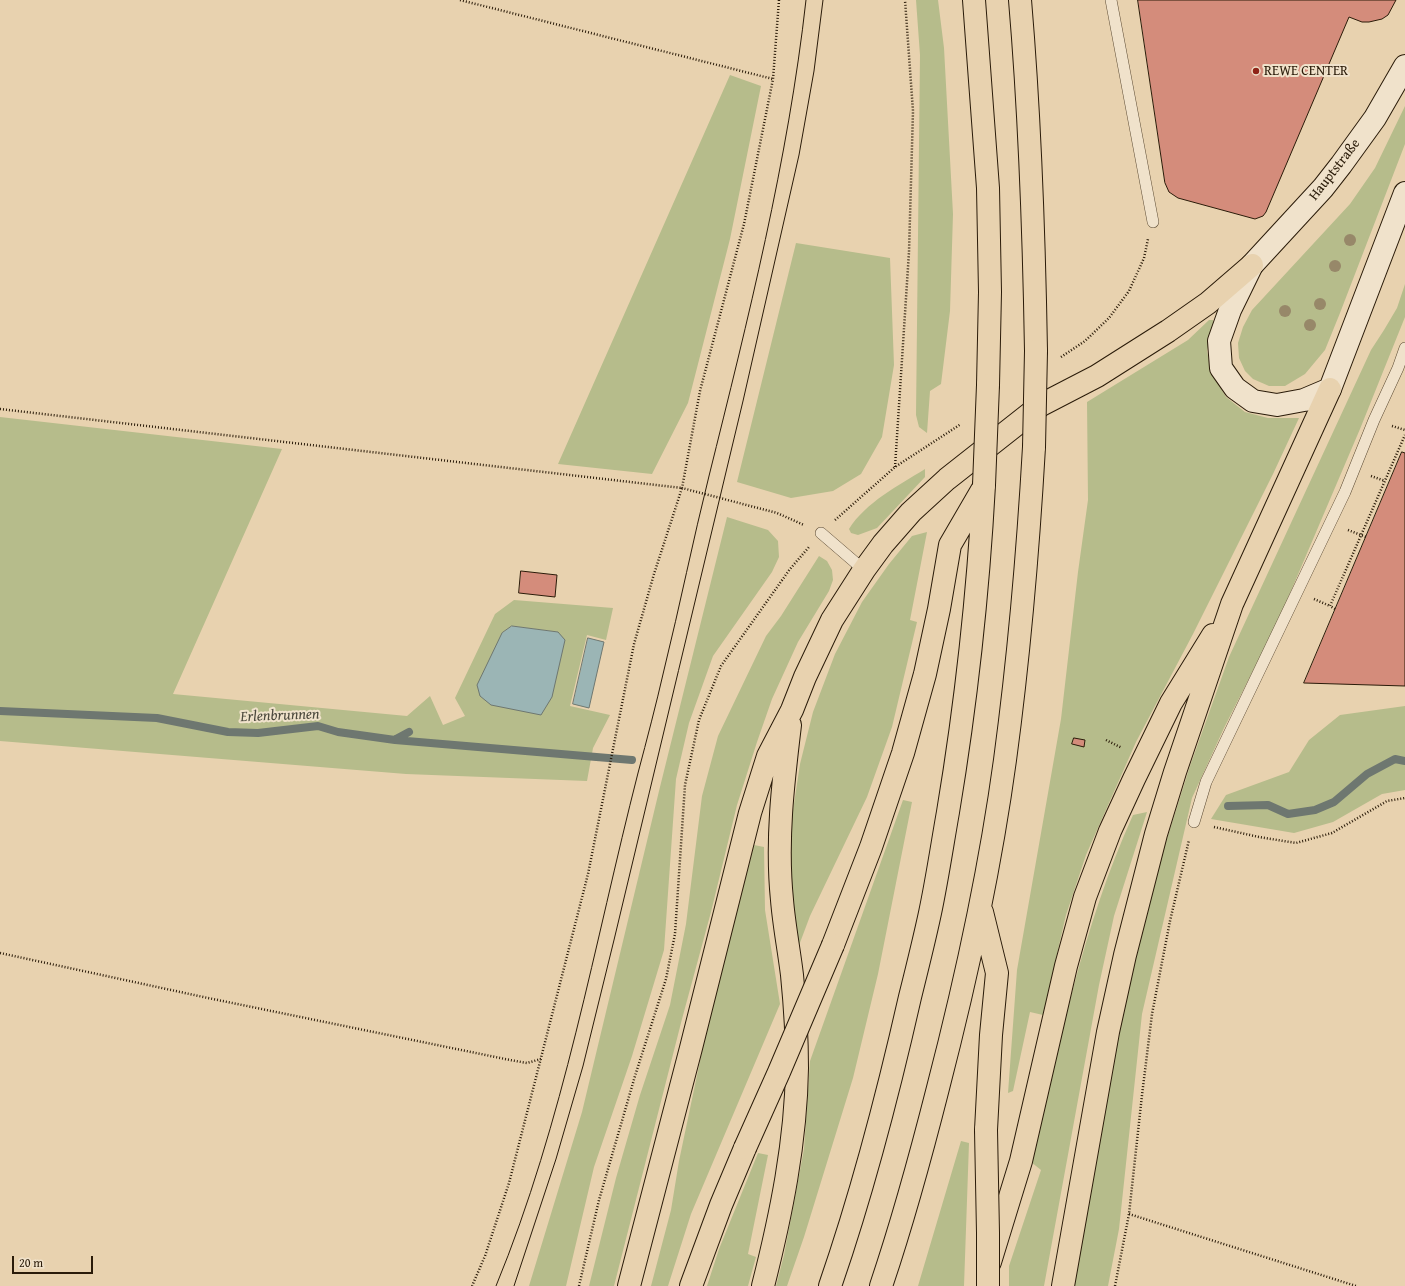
<!DOCTYPE html>
<meta charset="utf-8">
<style>
body{margin:0}
#map{position:relative;width:1405px;height:1286px;overflow:hidden;background:#e8d2af;font-family:"Gentium Book Plus",serif}
canvas{display:block}
.scale{position:absolute;left:12px;top:1256px;width:81px;height:18px;box-sizing:border-box;border:2px solid #2a1b09;border-top:0;padding-left:5px;font-size:12px;line-height:14px;white-space:nowrap;color:#2a1b09;-webkit-text-stroke:3px #f0e2cb;paint-order:stroke}
</style>
<div id="map">
<canvas width="1405" height="1286"></canvas>
<div class="scale">20 m</div>
</div>
<script>
const c = document.querySelector('canvas').getContext('2d');
c.lineJoin = 'round';
function fill(path, color) { c.fillStyle = color; c.fill(path, 'evenodd'); }
function stroke(path, color, width, dash) { c.strokeStyle = color; c.lineWidth = width; c.lineCap = dash ? 'butt' : 'round'; c.setLineDash(dash || []); c.stroke(path); }
function drawText(font, color, halo, rows, align = 'center') {
  c.font = font + ' "Gentium Book Plus",serif'; c.lineWidth = 4; c.setLineDash([]); c.textBaseline = 'middle'; c.strokeStyle = halo; c.fillStyle = color; for (const [text, x, y, turn = 0] of rows) {
    c.save(); c.translate(x, y); c.rotate((+turn || 0) * Math.PI / 180); c.textAlign = isNaN(turn) ? turn : align; if (halo) c.strokeText(text, 0, 0); c.fillText(text, 0, 0); c.restore();
  }
}
const green = new Path2D(`
 M916,0h22l6,48 9,166 -3,97 -9,73 -11,7 -3,42 -8,-6 -3,-12 4,-360z
 M730,75l31,11 -31,153 -42,164 -36,71 -94,-10z
 M1405,106v38l-65,169 -15,37 -20,24 -20,12h-16l-16,-7 -8,-8 -6,-13 -1,-15 5,-16 9,-17 98,-106 25,-36z
 M796,243l94,15 4,107 -12,72 -21,37 -28,17 -42,7 -54,-16z
 M1405,284v33l-45,112 -81,190 -55,109 -32,70 -50,216 -23,215 -11,57h-35l52,-285 39,-153 26,-82 39,-109 142,-307 13,-20 13,-22z
 M1209,320h4l1,3 -7,28 5,23 14,23 19,15 23,6h31l-26,56 -80,160 -57,108 -50,113 -20,60 -23,100 -13,-3 -17,79 -5,2 9,-123 44,-251 17,-147 10,-72 -1,-98 101,-62z
 M0,417l282,32 -109,245 234,22 23,-20 13,29 22,-9 -10,-18 40,-84 19,-14 99,8 -7,32 -19,-5 -17,71 40,9 -17,33 -6,33 -181,-7 -406,-33zM512,626l46,6 -56,1z
 M925,469v8l-48,51 -19,7 -7,-2 -2,-4c17,-27 49,-43 76,-60z
 M727,517l41,13 10,11 1,16 -7,15 -59,84 -24,67 -13,56 -12,171 -32,106 -38,111 -28,119h-37l53,-174 77,-321z
 M927,532l-17,88 7,2 -25,105 -25,70 -57,119 -12,32 -10,-71 4,-60 8,-53 13,-52 22,-58 27,-52 27,-38 23,-28z
 M819,556l8,5 5,9 1,10 -4,11 -31,51 -26,57 -15,43 -20,63 -26,107 -29,107 -68,267h-25l27,-108 24,-83 30,-90 16,-81 16,-128 16,-60 48,-100 15,-20z
 M1405,706v84l-23,4 -49,28 -39,11 -83,-14 15,-24 63,-23 20,-32 31,-25z
 M903,800l9,2 -34,172 -25,104 -49,159 -17,49h-11l8,-31 20,-106 6,-88z
 M1147,812l-33,104 -15,69 -55,301h-35v-20l32,-96 -10,-8c28,-117 52,-237 102,-347z
 M754,845l10,2 1,63 15,94 -89,210 -23,72h-17l20,-76 8,-49 25,-119z
 M961,1141l8,2 -5,143h-46z
 M758,1153l10,2 -20,99 8,3 -8,29h-41l12,-37z`);
const water = new Path2D(`
 M512,626l46,6 7,8 -13,57 -11,18 -50,-10 -11,-9 -3,-11 25,-52z
 M588,638l16,4 -15,66 -16,-4z`);
const stream = new Path2D(`
 M0,711l157,7 71,14 30,1 60,-7 20,6 57,8 237,20
 M396,739l13,-7
 M1228,806l40,-1 20,9 27,-4 19,-8 33,-28 28,-15 10,2`);
const building = new Path2D(`
 M1138,0h258l-8,15 -6,4 -13,3h-7l-13,-5 -83,195 -3,4 -8,3 -77,-21 -9,-6 -4,-9z
 M1402,452l3,1v233l-101,-3z
 M521,571l36,4 -2,22 -36,-4z
 M1074,738l11,2 -1,7 -12,-3z`);
const path = new Path2D(`
 M460,0l313,79
 M779,0l-6,79 -29,145 -44,167 -18,97 95,25 27,12
 M1061,357l24,-16 24,-23 20,-27 15,-33 4,-19
 M0,409l682,79 -28,86 -20,70 -46,230 -79,309 -24,73 -13,30
 M1392,426l13,4
 M895,467l14,-215 4,-141 -8,-111
 M1371,476l14,5
 M835,520l60,-53 66,-43
 M1348,530l18,7
 M1314,599l16,7
 M1335,609l-5,-3 75,-171
 M1106,740l16,8
 M1214,827l45,10 37,6 36,-10 55,-32 18,-3
 M0,953l208,45 302,62 17,3 14,-4
 M1129,1214l227,72
 M579,1286l20,-86 36,-124 31,-97 9,-45 10,-149 14,-65 22,-54 69,-97 19,-22
 M1115,1286l14,-72 13,-119 10,-81 18,-93 19,-81`);
const lane = new Path2D(`
 M1111,0l42,222
 M821,533l43,37
 M1194,822l12,-40 139,-290 29,-72 24,-52 7,-20`);
const secondary = new Path2D(`
 M1405,66l-30,52 -34,47 -18,23 -71,77 -22,45 -11,31 2,27 14,20 18,13 24,4 27,-5 26,-11 75,-196`);
const highway = new Path2D(`
 M974,0l14,188 2,104 -2,93
 M1020,0c10,117 14,233 16,351
 M982,912l15,61 -6,62 -5,95
 M833,945l38,-98 32,-94 22,-79 14,-65 11,-64 32,-55
 M990,1262l31,-101 45,-195 19,-69 25,-66 24,-52 37,-76 42,-68
 M629,1286l62,-238 59,-235 18,-57 24,-46 13,-33 27,-57 32,-50 19,-26 28,-32 36,-33 94,-74 56,-29 71,-45 40,-28 44,-38
 M691,1286l30,-81 24,-57
 M763,1286c18,-71 33,-144 34,-218 0,-30 -2,-63 -5,-93 -3,-25 -8,-50 -10,-75 -6,-59 1,-117 8,-175
 M830,1286c33,-95 58,-192 80,-289 7,-28 14,-56 20,-84 7,-33 12,-67 18,-101 18,-108 30,-217 36,-327
 M881,1286c22,-65 40,-131 57,-198 28,-108 52,-218 67,-328 14,-104 23,-208 29,-313
 M1063,1286l45,-254 17,-77 31,-121 19,-62 57,-168 98,-215`);
const tram = new Path2D(`
 M496,1286c68,-165 98,-341 142,-513 9,-34 18,-68 26,-103 16,-65 29,-130 45,-194 39,-157 79,-315 97,-476
 M514,1286l42,-127 27,-93 31,-126 129,-539 56,-246 15,-84 9,-71`);
const highwayBridge = new Path2D(`
 M1034,447l2,-96
 M984,485l4,-100
 M986,1130l2,103v53
 M745,1148l34,-76 54,-127`);
const trees = [
 [1350,240],
 [1335,266],
 [1320,304],
 [1285,311],
 [1310,325]
];
const markers = [
 [1256,71,4,"#8f2418"]
];
const poiNames = [
 ["REWE CENTER",1264,71]
];
const streetNames = [
 ["Hauptstraße",1335,170,-52]
];
const waterNames = [
 ["Erlenbrunnen",280,716,-2]
];
fill(green, '#b6bc8b');
fill(water, '#9bb5b5');
stroke(water, '#6e7770', 1);
stroke(stream, '#6e7770', 8);
fill(building, '#d48c7b');
stroke(building, '#2a1b09', 1);
stroke(lane, '#5a4932', 12);
stroke(secondary, '#2a1b09', 24);
stroke(highway, '#2a1b09', 24);
stroke(path, '#2a1b09', 2.5, [1, 2]);
stroke(lane, '#f0e2cb', 11);
stroke(secondary, '#f0e2cb', 22);
stroke(highway, '#e8d2af', 22);
stroke(tram, '#2a1b09', 1);
stroke(highwayBridge, '#2a1b09', 24, []);
stroke(highwayBridge, '#e8d2af', 22);
c.fillStyle = '#978869';
for (const [x, y] of trees) { c.beginPath(); c.arc(x, y, 6, 0, 2 * Math.PI); c.fill(); }
for (const [x, y, r, color] of markers) { const dot = new Path2D(); dot.arc(x, y, r, 0, 2 * Math.PI); c.fillStyle = color; c.fill(dot); stroke(dot, '#f0e2cb', 1.5); }
drawText('14px', '#2a1b09', '#f0e2cb', poiNames, 'left');
drawText('14px', '#2a1b09', '#f0e2cb', streetNames);
drawText('italic 15px', '#4c493d', '#f0e2cb', waterNames);
</script>
